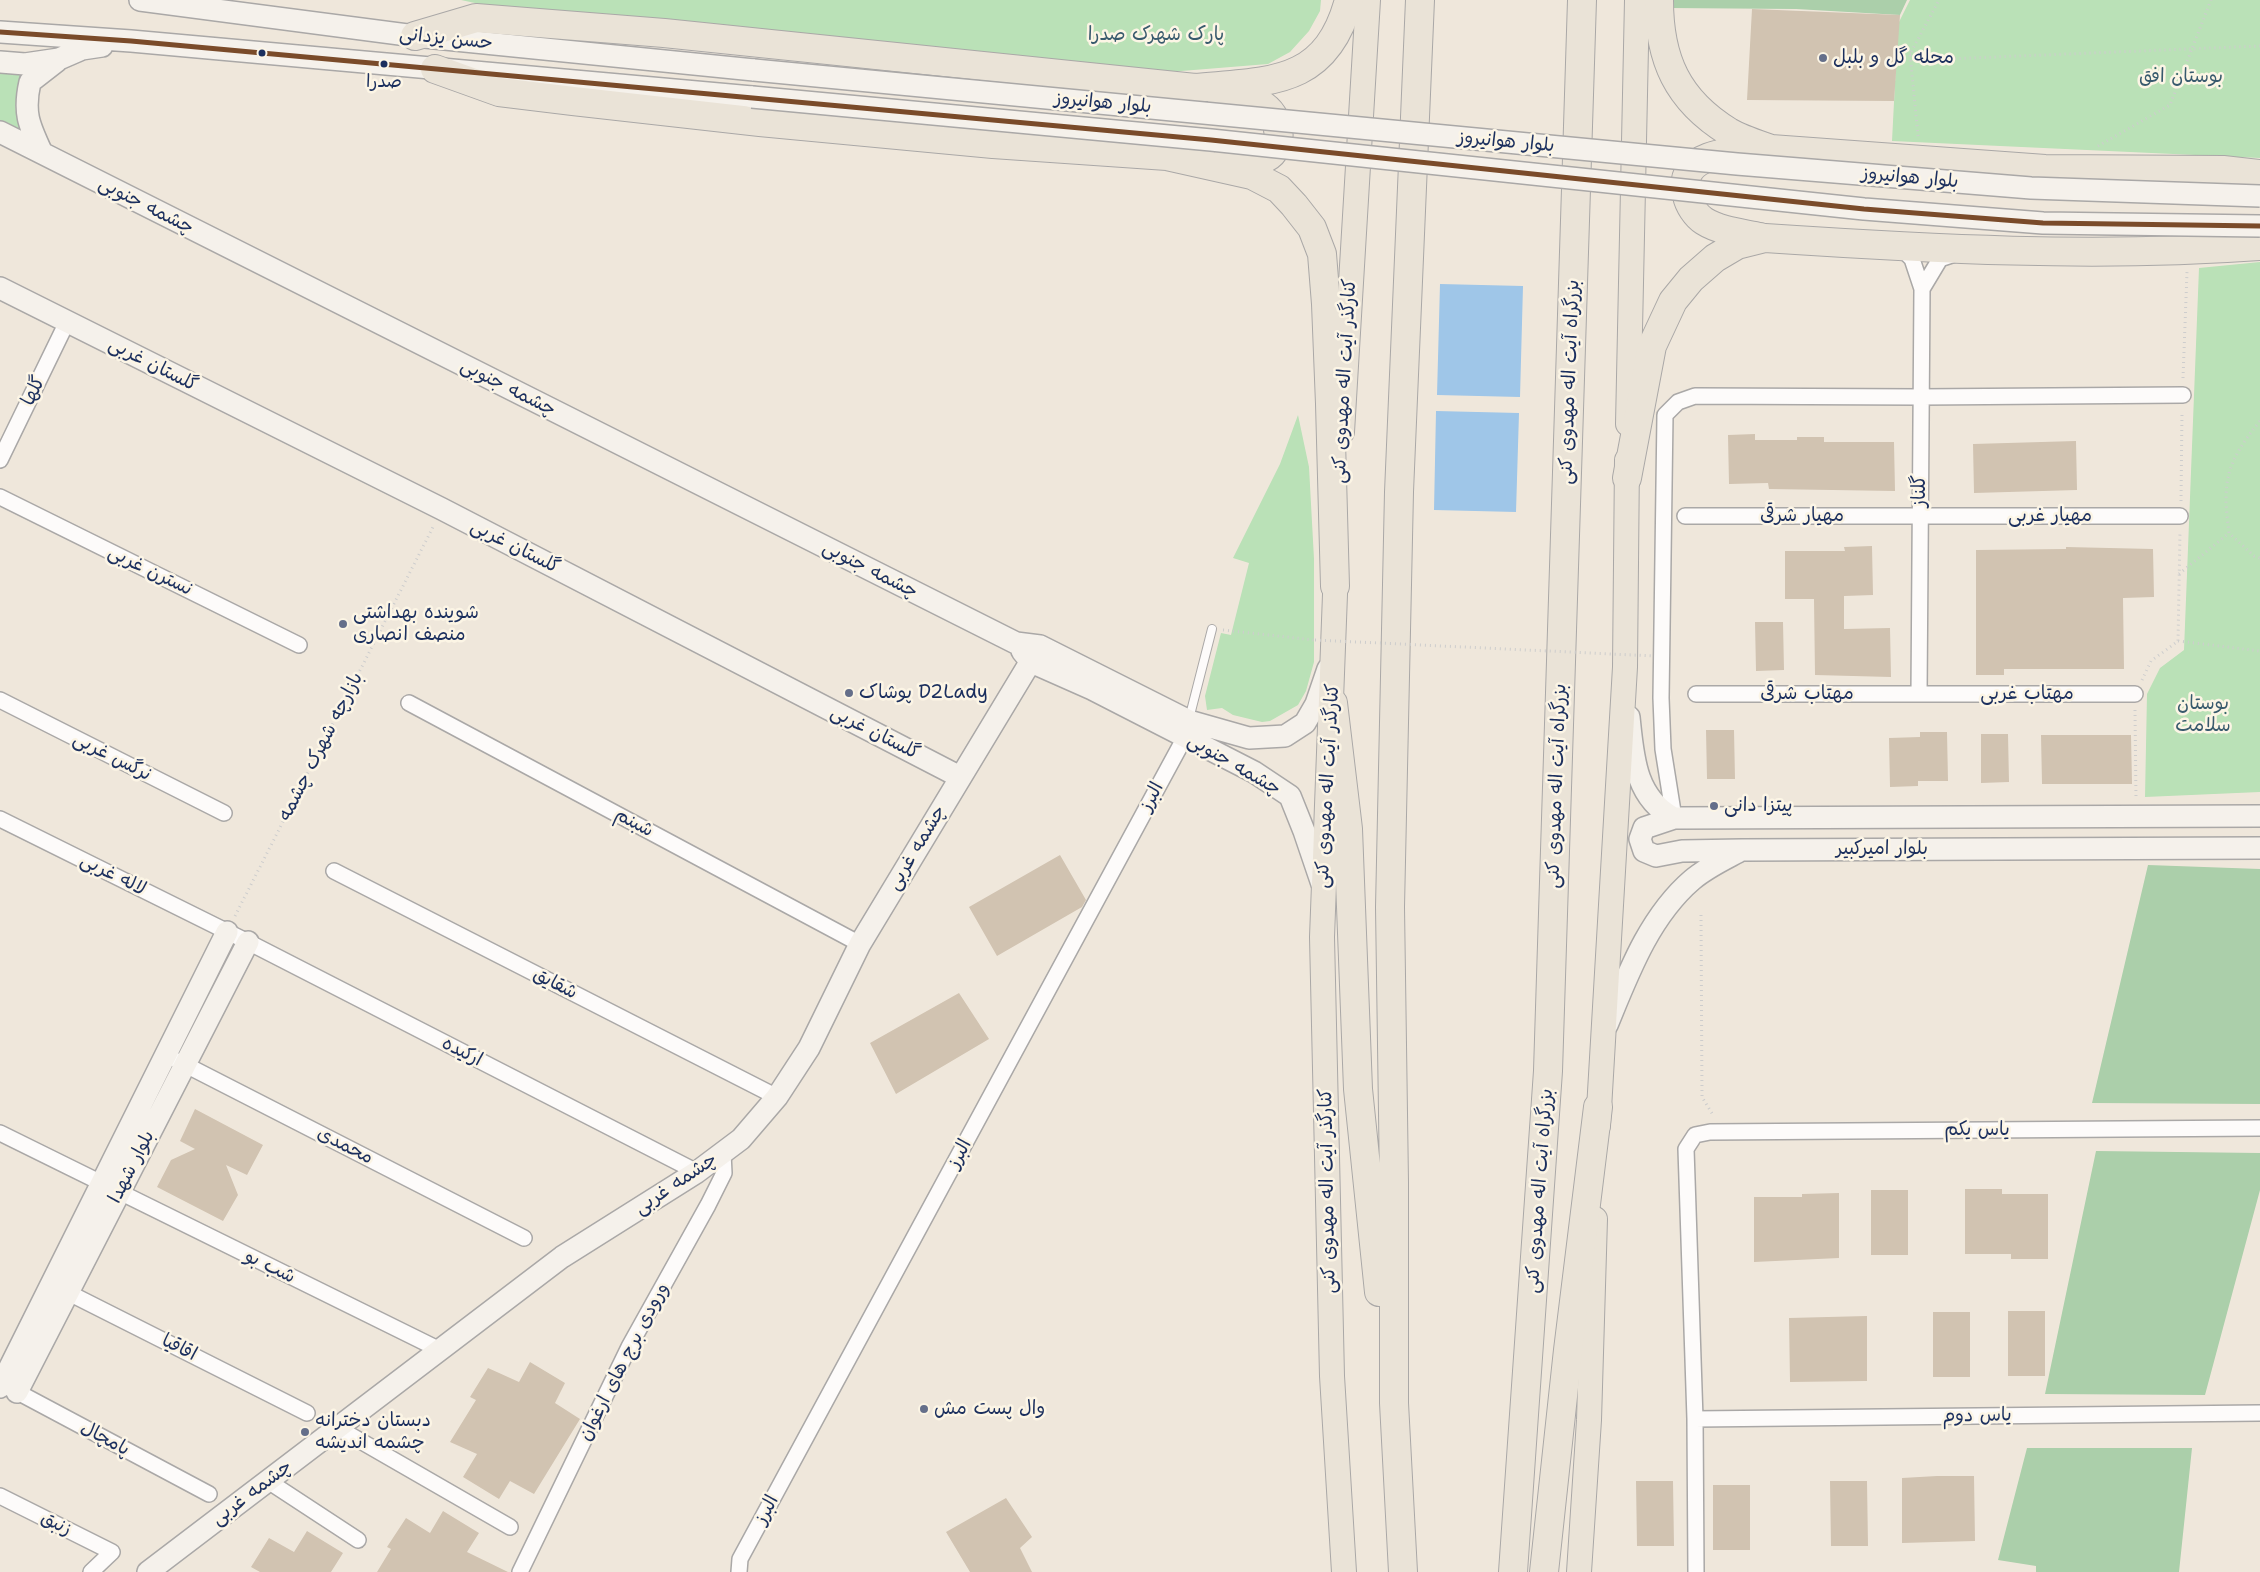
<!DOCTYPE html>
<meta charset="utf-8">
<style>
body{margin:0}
canvas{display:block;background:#efe7db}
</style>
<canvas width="2260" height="1572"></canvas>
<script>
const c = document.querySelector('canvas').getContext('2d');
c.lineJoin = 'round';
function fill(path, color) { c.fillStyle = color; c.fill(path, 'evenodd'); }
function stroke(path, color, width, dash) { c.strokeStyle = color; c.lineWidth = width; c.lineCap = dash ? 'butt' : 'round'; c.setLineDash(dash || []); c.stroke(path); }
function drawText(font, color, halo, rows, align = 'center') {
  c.font = font + ' "Shantell Sans","Playpen Sans Arabic",sans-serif'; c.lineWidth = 5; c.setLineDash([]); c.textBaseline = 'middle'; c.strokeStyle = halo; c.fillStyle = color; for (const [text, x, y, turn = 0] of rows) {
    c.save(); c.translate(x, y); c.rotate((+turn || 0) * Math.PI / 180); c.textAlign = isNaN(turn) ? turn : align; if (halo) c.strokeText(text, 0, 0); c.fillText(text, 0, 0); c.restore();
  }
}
const green = new Path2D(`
 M461,0h860l-1,11 -11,20 -19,21 -22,12 -99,8 -657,-61z
 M1910,0h350v158l-368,-17 6,-117z
 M0,70l27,2c-14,20 -14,41 -5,63l-22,-11z
 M2260,262v530l-115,5 2,-103 13,-26 24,-18 15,-382z
 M1298,415l11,52 5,92v103l-8,29 -8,14 -28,16 -8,1 -29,-7 -11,-7 -15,2 -2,-14 16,-63 10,2 18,-72 -16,-5 47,-94z`);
const forest = new Path2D(`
 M1667,0h240l-7,15 -104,-6 -129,-1z
 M2148,865l112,4v235l-168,-1z
 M2096,1151l164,2v37l-55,205 -160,-1z
 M2027,1448h165l-13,124h-143v-6l-38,-6z`);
const water = new Path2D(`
 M1440,284l83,2 -3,111 -83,-2z
 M1436,411l83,2 -3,99 -82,-2z`);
const building = new Path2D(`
 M1752,9l148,6 -6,86 -147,-1z
 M1755,434v6h42v-3h27v5h70l1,49 -126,-2 -1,-6 -39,1 -1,-49z
 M2076,441l1,49 -103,3 -1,-49z
 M1872,546l1,49 -29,1v33l46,-1 1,49 -76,-2 -1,-76h-29v-48h60l-1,-4z
 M2066,547l87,2 1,48 -31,1 1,71h-120v6h-28v-125l90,-1z
 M1755,622h28l1,48 -28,1z
 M1706,730h28l1,49h-28z
 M1920,732h27l1,49h-30v5l-28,1 -1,-49 31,-1z
 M1981,734h27l1,48 -28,1z
 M2041,735h90l1,49h-90z
 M1060,855l26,45 -4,7 -85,49 -28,-49z
 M959,993l30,46 -93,55 -26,-51z
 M195,1109l68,36 -16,30 -21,-10 12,30 -15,26 -66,-34 14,-27 24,-11 -15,-8z
 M1965,1189h37v5h46v65h-37v-5h-46z
 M1871,1190h37v65h-37z
 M1839,1193v65l-85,4v-65h48v-3z
 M2008,1311h37v65h-37z
 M1933,1312h37v65h-37z
 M1867,1316v65l-77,1 -1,-64z
 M530,1362l35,21 -10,20 25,16 -46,75 -24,-13 -11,18 -36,-22 14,-23 -27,-12 26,-42 -6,-3 18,-29 31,14z
 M1937,1476h37l1,65 -73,2v-65z
 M1636,1481h37l1,65h-37z
 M1830,1481h37l1,65h-37z
 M1713,1485h37v65h-37z
 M1006,1498l26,39 -12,11 12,24h-62l-24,-40z
 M443,1511l36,22 -12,19 41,20h-131l14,-23 -4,-2 19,-29 24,15z
 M307,1531l36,22 -12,19h-71l-9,-5 18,-29 25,14z`);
const path = new Path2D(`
 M1910,54l36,5 314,-13
 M1918,136l-8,-82 29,-54
 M2098,146l72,-41 41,-105
 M2183,378l4,-106
 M2260,421c-34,42 -38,59 -31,112l25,23 6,2
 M2181,501l1,-89
 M2179,574l50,-41
 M1223,630l91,10
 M2178,641l82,10
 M2142,680l9,-19 27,-20 2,-109
 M2135,710l1,88
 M1701,915l1,182 11,18
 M235,916l198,-389`);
const lane = new Path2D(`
 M1189,719l23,-90`);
const street = new Path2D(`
 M1900,247l12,12 10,30 -3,405
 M1922,289l18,-30 15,-5
 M0,460l67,-138
 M0,497l299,148
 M1685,516h495
 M1696,694h439
 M0,700l224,113
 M409,703l451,241
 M1674,818l-11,-69 -2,-51 4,-283 13,-13 17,-6 226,1 262,-2
 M0,819l248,123 449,230
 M334,871l443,226
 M178,1061l346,177
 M0,1133l440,217
 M59,1288l248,125
 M10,1388l199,106
 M1695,1419l565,-6
 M338,1428l172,99
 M268,1481l90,59
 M0,1496l112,56 -21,20
 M520,1572l109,-225 79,-142 16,-32 -1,-20
 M739,1572l1,-13 445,-822
 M1696,1572l-1,-153 -9,-270 9,-14 15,-3 550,-4`);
const secondary = new Path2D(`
 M140,0l275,36 339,34
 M0,32l131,9 621,56
 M0,62l25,2 34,-5 23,-10 20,-3
 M0,132l1016,511 24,3 149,75 60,17 36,-2 20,-13 11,-19 12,-35
 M42,153c-13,-28 -19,-40 -12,-71l27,-21
 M0,288l442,221 518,268
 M1022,651l9,11 61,27 162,83 36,24 14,35 18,53
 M1629,717c4,39 6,81 45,101l586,-2
 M1674,818l-30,10 -4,11 4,12 12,5 26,-5 60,-1 518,-2
 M1607,1025c21,-51 42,-108 85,-145 14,-12 31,-20 46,-28
 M0,1387l227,-455
 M17,1392l231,-450
 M148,1572l414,-315 135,-85 44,-33 36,-42 32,-49 51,-104 180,-298`);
const primary = new Path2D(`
 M1628,424l9,-424
 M1342,432l26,-432
 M1336,568l-14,369 10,439 12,196
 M1598,1126l27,-459 2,-207
 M1579,1572l10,-152 6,-201`);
const highway = new Path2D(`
 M1659,0c0,59 18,100 70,132 12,7 28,12 42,17l274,20 178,1 37,4
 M415,36l61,-18 188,15 531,55c74,-7 131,-2 154,-88
 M435,69l64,23 74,9 187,21 233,22 174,12 85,19 27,14 15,16 18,23 10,26 4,50 4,100 5,182
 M1219,93c15,3 32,4 45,13 18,13 22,46 -3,54 -11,3 -24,1 -35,1
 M1760,237c-19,-4 -40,-6 -56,-16 -8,-5 -15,-16 -17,-25 -12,-44 47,-45 75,-46
 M1627,478l25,-132 21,-45 18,-22 24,-21 22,-13 28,-7c165,11 330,20 495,8
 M1333,703l15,126 10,260 21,203
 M1403,1572l-9,-169v-221l-4,-275 9,-415 21,-492
 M1513,1572l35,-501 34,-1071
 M1544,1572l24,-222 30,-243`);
const pathBridge = new Path2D(`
 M1315,640l339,16`);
const secondaryBridge = new Path2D(`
 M754,70l983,94 294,24 229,8
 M752,97l459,43 653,69 179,14 217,3`);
const bus1 = new Path2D(`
 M0,32l131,9 1080,99 653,69 179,14 217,3`);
const markers = [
 [262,53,4.5,"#1b2f5e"],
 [1823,58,5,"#656f8a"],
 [384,64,4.5,"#1b2f5e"],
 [343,624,5,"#656f8a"],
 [849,693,5,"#656f8a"],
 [1714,806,5,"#656f8a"],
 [924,1409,5,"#656f8a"],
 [305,1432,5,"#656f8a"]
];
const busNames = [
 ["صدرا",384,82]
];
const parkNames = [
 ["پارک شهرک صدرا",1156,35],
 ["بوستان افق",2181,77],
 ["بوستان",2203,704],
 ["سلامت",2203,726]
];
const streetNames = [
 ["حسن یزدانی",446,39,6],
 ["بلوار هوانیروز",1103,103,5],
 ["بلوار هوانیروز",1506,142,5],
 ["بلوار هوانیروز",1910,178,5],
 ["چشمه جنوبی",146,206,27],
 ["گلستان غربی",153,365,27],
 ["کنارگذر آیت اله مهدوی کنی",1345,381,-87],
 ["بزرگراه آیت اله مهدوی کنی",1570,382,-88],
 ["چشمه جنوبی",508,388,27],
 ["گلها",34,391,-64],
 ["گلناز",1920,491,-90],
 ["مهیار شرقی",1802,516],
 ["مهیار غربی",2050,516],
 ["گلستان غربی",515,547,27],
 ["چشمه جنوبی",870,570,27],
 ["نسترن غربی",150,571,26],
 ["مهتاب شرقی",1807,694],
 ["مهتاب غربی",2027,694],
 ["گلستان غربی",875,733,27],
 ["بازارچه شهرک چشمه",321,747,-63],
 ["نرگس غربی",112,757,27],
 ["چشمه جنوبی",1234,765,30],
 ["کنارگذر آیت اله مهدوی کنی",1328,786,-87],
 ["بزرگراه آیت اله مهدوی کنی",1557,786,-88],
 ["البرز",1152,797,-62],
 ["شبنم",634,823,28],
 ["چشمه غربی",917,848,-59],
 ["بلوار امیرکبیر",1882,849],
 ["لاله غربی",113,875,27],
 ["شقایق",555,984,27],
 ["ارکیده",462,1052,27],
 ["یاس یکم",1977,1130],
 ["محمدی",345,1146,27],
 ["البرز",960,1154,-62],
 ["بلوار شهدا",132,1167,-63],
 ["چشمه غربی",676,1184,-34],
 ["کنارگذر آیت اله مهدوی کنی",1328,1191,-91],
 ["بزرگراه آیت اله مهدوی کنی",1540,1191,-86],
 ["شب بو",270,1267,26],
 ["اقاقیا",179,1348,27],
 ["ورودی برج های ارغوان",624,1362,-63],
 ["یاس دوم",1977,1416,-1],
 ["پامچال",105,1439,28],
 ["چشمه غربی",252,1493,-37],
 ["البرز",767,1510,-62],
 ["زنبق",56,1524,27]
];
const poiNames = [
 ["محله گل و بلبل",1833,58],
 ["شوینده بهداشتی",353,613],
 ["منصف انصاری",353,635],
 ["پوشاک D2Lady",859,693],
 ["پیتزا دانی",1724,806],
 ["وال پست مش",934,1409],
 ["دبستان دخترانه",315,1421],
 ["چشمه اندیشه",315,1443]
];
fill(green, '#bae1b7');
fill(forest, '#abcfaa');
fill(water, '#9fc6e8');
fill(building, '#d1c3b1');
stroke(lane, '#aaa8a7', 10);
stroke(street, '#aaa8a7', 18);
stroke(secondary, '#aaa8a7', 24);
stroke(primary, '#aaa8a7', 26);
stroke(highway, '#aaa8a7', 30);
stroke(path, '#cdcdcd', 3, [1, 4]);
stroke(lane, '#fdfbfa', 8);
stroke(street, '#fdfbfa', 15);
stroke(secondary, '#f5f1eb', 21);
stroke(primary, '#eae3d7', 24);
stroke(highway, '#eae3d7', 28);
stroke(secondaryBridge, '#aaa8a7', 24, []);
stroke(pathBridge, '#cdcdcd', 3, [1, 4]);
stroke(secondaryBridge, '#f5f1eb', 21);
stroke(bus1, '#7a4b2a', 5);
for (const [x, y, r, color] of markers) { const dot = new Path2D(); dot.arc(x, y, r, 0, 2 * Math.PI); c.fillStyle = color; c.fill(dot); stroke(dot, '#fcf5e5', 2); }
drawText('18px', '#1b2f5e', '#fcf5e5', busNames);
drawText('19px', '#385a6d', '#fcf5e5', parkNames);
drawText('19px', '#1b2f5e', '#fcf5e5', streetNames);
drawText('19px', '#1b2f5e', '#fcf5e5', poiNames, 'left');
</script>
